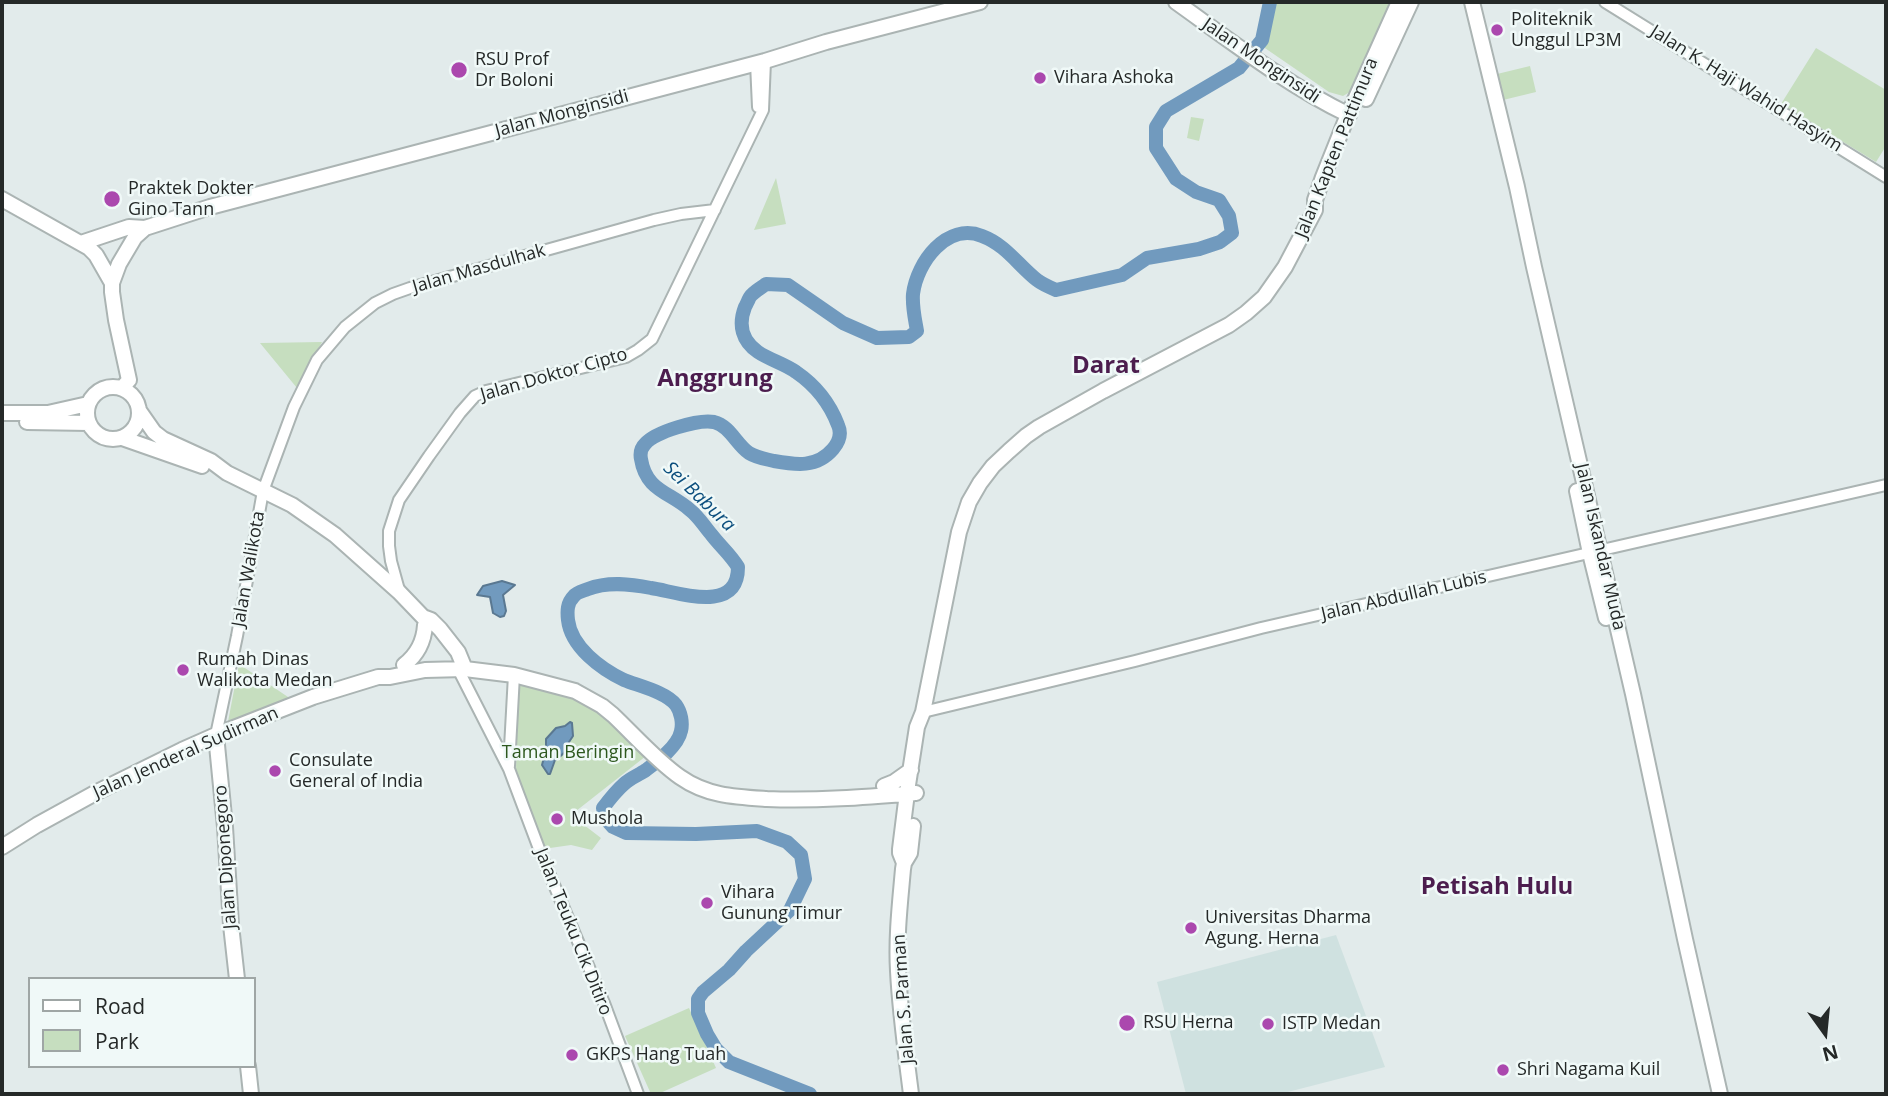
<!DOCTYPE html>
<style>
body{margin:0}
#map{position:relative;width:1888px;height:1096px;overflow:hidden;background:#e2ebeb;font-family:"Open Sans",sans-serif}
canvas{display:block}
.frame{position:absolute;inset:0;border:4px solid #252928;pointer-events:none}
.legend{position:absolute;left:28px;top:977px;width:228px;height:91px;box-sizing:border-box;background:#f0f9f8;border:2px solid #9fa6a5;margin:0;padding:9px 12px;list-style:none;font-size:21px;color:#252928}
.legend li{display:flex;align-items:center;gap:14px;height:35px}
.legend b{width:35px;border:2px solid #9fa6a5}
.north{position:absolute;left:1790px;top:998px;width:70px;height:70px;-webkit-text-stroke:5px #f0f9f8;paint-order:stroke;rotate:165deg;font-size:19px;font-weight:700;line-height:28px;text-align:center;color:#252928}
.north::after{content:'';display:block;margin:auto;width:24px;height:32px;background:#252928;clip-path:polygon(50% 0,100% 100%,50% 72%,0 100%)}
</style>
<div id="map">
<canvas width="1888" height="1096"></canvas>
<div class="frame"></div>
<ul class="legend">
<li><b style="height:9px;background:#fff"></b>Road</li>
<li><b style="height:19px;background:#c6debf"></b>Park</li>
</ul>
<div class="north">N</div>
</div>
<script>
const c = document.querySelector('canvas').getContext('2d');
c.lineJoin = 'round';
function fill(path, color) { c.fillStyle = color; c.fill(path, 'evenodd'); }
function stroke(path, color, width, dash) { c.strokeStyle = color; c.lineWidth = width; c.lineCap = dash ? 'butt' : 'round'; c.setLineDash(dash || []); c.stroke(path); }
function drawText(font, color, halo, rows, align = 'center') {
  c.font = font + ' "Open Sans",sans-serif'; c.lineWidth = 5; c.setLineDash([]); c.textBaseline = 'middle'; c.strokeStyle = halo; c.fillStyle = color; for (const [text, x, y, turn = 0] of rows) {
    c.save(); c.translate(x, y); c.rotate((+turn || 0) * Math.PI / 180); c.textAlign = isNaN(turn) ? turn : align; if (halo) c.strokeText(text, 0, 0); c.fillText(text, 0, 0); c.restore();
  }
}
const built = new Path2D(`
 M1336,935l49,132 -105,27h-94l-29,-112z`);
const green = new Path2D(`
 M1269,2h126l-40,87 -12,7 -14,-4 -70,-48c7,-10 10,-29 10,-42z
 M1816,48l70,42v56l-10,16 -95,-58z
 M1530,66l6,26 -37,9 -6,-26z
 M1191,117l13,2 -5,22 -12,-3z
 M776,178l10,46 -32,6z
 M322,342l-25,46 -37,-45z
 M239,664l52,35 -64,28z
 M518,682l53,13 31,17 44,44 -75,59 30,23 -9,12 -21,-5 -28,4 -27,-79z
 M689,1008l27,60 -58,26h-7l-26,-58z`);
const water = new Path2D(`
 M502,581l13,4 -12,10 3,16 -2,5 -4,1 -7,-4 -3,-16 -13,-2 6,-9z
 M570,722l2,1 1,13 -4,6v6c-5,4 -8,9 -14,12l-5,14h-2l-6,-9 4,-15v-11l10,-11 9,-2z`);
const river = new Path2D(`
 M810,1094l-81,-32 -13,-13 -9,-15 -9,-21v-14l5,-7 26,-22 17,-19 44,-41 15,-31 -4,-24 -14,-13 -30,-11 -61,3 -70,-1 -13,-6 -8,-9 -2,-10c6,-8 13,-17 21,-24 6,-6 15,-9 22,-14 12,-9 32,-24 35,-39 2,-8 0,-19 -5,-26 -10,-13 -37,-19 -52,-25 -23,-11 -53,-33 -56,-60 -1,-9 -1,-17 6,-24 3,-4 9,-5 14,-7 20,-8 43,-5 63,-1 27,4 87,27 87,-21 -8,-13 -18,-21 -27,-33 -7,-8 -12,-17 -21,-24 -20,-18 -44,-19 -49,-51 -1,-5 0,-11 4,-15 10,-12 53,-25 69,-22 16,4 22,22 35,31 8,5 17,6 25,8 22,4 43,7 59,-12 6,-7 9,-15 5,-24 -8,-21 -23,-40 -42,-53 -11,-8 -26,-12 -38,-20 -16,-11 -20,-27 -13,-45 1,-1 4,-9 5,-10 3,-5 11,-9 16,-13l22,1 55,38 34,15 32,-1 8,-6c-2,-12 -5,-24 -4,-37 4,-32 34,-72 69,-58 24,9 36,29 55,44 5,4 12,7 19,10l66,-15 25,-17 52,-9 21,-7 12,-9 -3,-17 -10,-16 -23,-8 -20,-13 -20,-31v-21l10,-16 73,-43 23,-28 8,-38`);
const minor = new Path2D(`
 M1605,2l281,175
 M756,63l2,44
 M399,590l-8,-29 -2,-15v-15l10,-31 30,-44 31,-43 15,-17 11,-5 140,-34 12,-7 14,-11 111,-229 2,-49
 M458,669l51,100 32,85 63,149 34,91
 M923,712l212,-51 126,-33 625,-143
 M216,735l21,-99 26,-145 31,-84 23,-47 28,-33 30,-24 18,-9 17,-6 244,-68 27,-6 34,-4
 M509,766l5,-91`);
const major = new Path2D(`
 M1176,2c56,40 111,83 173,113
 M1472,2l45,185 17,80 99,427 52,245 35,155
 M1366,99l45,-97
 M2,199l87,49 7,7 16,28
 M81,243l48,-16 16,1
 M87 413a26 26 0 1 1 52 0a26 26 0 1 1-52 0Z
 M122,388l7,-8 -13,-60 -4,-28v-9l7,-19 16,-27 10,-9 65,-21 555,-146 61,-19 154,-40
 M140,412l14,20 9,7 48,22 16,12 65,32 43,30 64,57 24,25 8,3 9,9 18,23 7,17
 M2,413h46l40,-9
 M27,422l62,1
 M122,438l80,28
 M1577,491l13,62 16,65
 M404,665c13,-10 20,-24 21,-40
 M216,735l9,92 6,98 6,54
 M884,786l10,-4 17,-12
 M2,847l35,-22 60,-33 85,-42 34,-15 97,-38 65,-20h12l35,-7 40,-1 49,6 61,16 27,15 11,9c20,19 45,47 67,62 27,19 55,20 87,22 50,2 99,-2 149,-6
 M904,863l-4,-10v-4l8,-64 9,-58 6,-15 36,-180 10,-30 11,-19 13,-17 16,-15 17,-15 13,-9 64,-36 126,-66 17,-12 18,-16 21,-30 30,-57v-10l8,-23 22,-55 54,-120
 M248,1066l3,28
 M911,1094c-5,-40 -11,-82 -13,-123 -2,-34 2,-68 5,-102l1,-6 6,-10 3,-27`);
const markers = [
 [1497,30,7,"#ab48ae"],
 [459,70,9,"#ab48ae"],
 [1040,78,7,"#ab48ae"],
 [112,199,9,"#ab48ae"],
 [183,670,7,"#ab48ae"],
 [275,771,7,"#ab48ae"],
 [557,819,7,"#ab48ae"],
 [707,903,7,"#ab48ae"],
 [1191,928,7,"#ab48ae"],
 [1127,1023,9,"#ab48ae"],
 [1268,1024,7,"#ab48ae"],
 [572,1055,7,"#ab48ae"],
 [1503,1070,7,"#ab48ae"]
];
const poiNames = [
 ["Politeknik",1511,20],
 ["Unggul LP3M",1511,41],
 ["RSU Prof",475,60],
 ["Dr Boloni",475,81],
 ["Vihara Ashoka",1054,78],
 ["Praktek Dokter",128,189],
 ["Gino Tann",128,210],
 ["Rumah Dinas",197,660],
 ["Walikota Medan",197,681],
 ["Consulate",289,761],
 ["General of India",289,782],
 ["Mushola",571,819],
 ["Vihara",721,893],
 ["Gunung Timur",721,914],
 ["Universitas Dharma",1205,918],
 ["Agung. Herna",1205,939],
 ["RSU Herna",1143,1023],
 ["ISTP Medan",1282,1024],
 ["GKPS Hang Tuah",586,1055],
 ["Shri Nagama Kuil",1517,1070]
];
const streetNames = [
 ["Jalan Monginsidi",1261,61,34],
 ["Jalan K. Haji Wahid Hasyim",1746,89,32],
 ["Jalan Monginsidi",562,114,-15],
 ["Jalan Kapten Pattimura",1337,148,-68],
 ["Jalan Masdulhak",479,269,-16],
 ["Jalan Doktor Cipto",554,375,-16],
 ["Jalan Iskandar Muda",1600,547,77],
 ["Jalan Walikota",249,569,-80],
 ["Jalan Abdullah Lubis",1404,596,-13],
 ["Jalan Jenderal Sudirman",186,753,-24],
 ["Jalan Diponegoro",226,857,-94],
 ["Jalan Teuku Cik Ditiro",573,932,68],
 ["Jalan S. Parman",904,999,-94]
];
const parkNames = [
 ["Taman Beringin",568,753]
];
const waterNames = [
 ["Sei Babura",699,497,44]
];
const districtNames = [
 ["Darat",1106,366],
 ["Anggrung",715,379],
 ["Petisah Hulu",1497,887]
];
fill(built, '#cfe1e0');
fill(green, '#c6debf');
fill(water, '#719abe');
stroke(water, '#5a7891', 2);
stroke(river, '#719abe', 14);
stroke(minor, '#abb4b3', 14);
stroke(major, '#abb4b3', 18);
stroke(minor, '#fff', 10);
stroke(major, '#fff', 14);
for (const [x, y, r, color] of markers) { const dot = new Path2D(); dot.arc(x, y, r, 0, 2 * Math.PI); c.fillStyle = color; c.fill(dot); stroke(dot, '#f0f9f8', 2.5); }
drawText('18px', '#252928', '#f0f9f8', poiNames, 'left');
drawText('18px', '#252928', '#f0f9f8', streetNames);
drawText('18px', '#2d581e', '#f0f9f8', parkNames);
drawText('italic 19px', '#0c4f7e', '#f0f9f8', waterNames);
drawText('bold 24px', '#4c1d4e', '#f0f9f8', districtNames);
</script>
